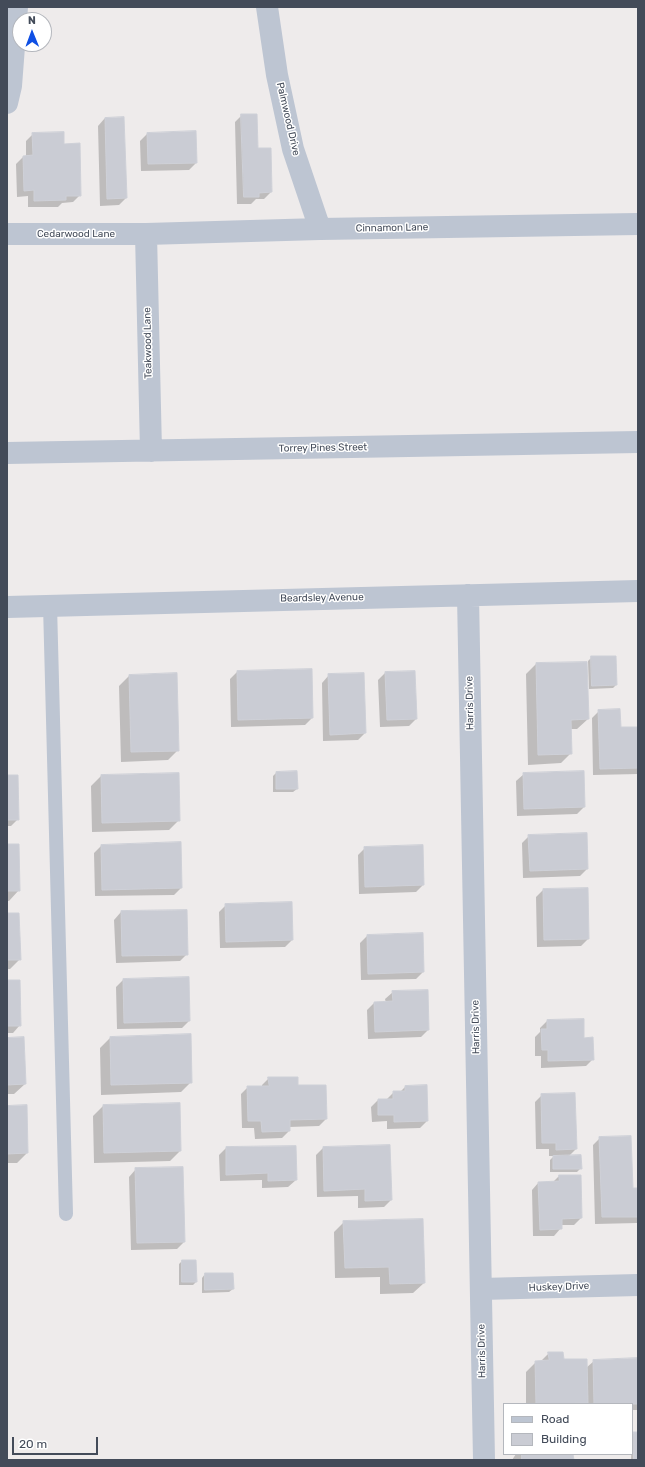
<!DOCTYPE html>
<style>
body{margin:0}
#map{position:relative;width:645px;height:1467px;overflow:hidden;background:#eeebeb;font-family:Rubik,sans-serif}
canvas{display:block}
.frame{position:absolute;inset:0;border:8px solid #434b59;pointer-events:none}
.legend{position:absolute;left:503px;top:1403px;width:130px;height:52px;box-sizing:border-box;background:#fff;border:1px solid #b4b7bd;margin:0;padding:5px 7px;list-style:none;font-size:12px;color:#434b59}
.legend li{display:flex;align-items:center;gap:8px;height:20px}
.legend b{width:20px;border:1px solid #b4b7bd}
.north{position:absolute;left:12px;top:12px;width:40px;height:40px;box-sizing:border-box;background:#fff;border:1px solid #b4b7bd;border-radius:50%;rotate:359deg;font-size:11px;font-weight:700;line-height:16px;text-align:center;color:#434b59}
.north::after{content:'';display:block;margin:auto;width:14px;height:18px;background:#0f4fe4;clip-path:polygon(50% 0,100% 100%,50% 72%,0 100%)}
.scale{position:absolute;left:12px;top:1437px;width:86px;height:18px;box-sizing:border-box;border:2px solid #434b59;border-top:0;padding-left:5px;font-size:12px;line-height:14px;white-space:nowrap;color:#434b59;-webkit-text-stroke:3px #fff;paint-order:stroke}
</style>
<div id="map">
<canvas width="645" height="1467"></canvas>
<div class="frame"></div>
<ul class="legend">
<li><b style="height:5px;background:#bdc5d2"></b>Road</li>
<li><b style="height:11px;background:#caccd4"></b>Building</li>
</ul>
<div class="north">N</div>
<div class="scale">20 m</div>
</div>
<script>
const c = document.querySelector('canvas').getContext('2d');
c.lineJoin = 'round';
function fill(path, color) { c.fillStyle = color; c.fill(path, 'evenodd'); }
function stroke(path, color, width, dash) { c.strokeStyle = color; c.lineWidth = width; c.lineCap = dash ? 'butt' : 'round'; c.setLineDash(dash || []); c.stroke(path); }
function drawText(font, color, halo, rows, align = 'center') {
  c.font = font + ' Rubik,sans-serif'; c.lineWidth = 3; c.setLineDash([]); c.textBaseline = 'middle'; c.strokeStyle = halo; c.fillStyle = color; for (const [text, x, y, turn = 0] of rows) {
    c.save(); c.translate(x, y); c.rotate((+turn || 0) * Math.PI / 180); c.textAlign = isNaN(turn) ? turn : align; if (halo) c.strokeText(text, 0, 0); c.fillText(text, 0, 0); c.restore();
  }
}
const shadow = new Path2D(`
 M242,115l29,77 -7,7h-8l-5,5h-14l-2,-82z
 M105,118l21,80 -7,7 -19,1 -2,-80z
 M33,134l30,11 17,50 -7,7 -11,1 -4,4h-30v-11l-11,1 -1,-33 7,-7 3,-1v-15z
 M147,134l49,29 -7,7 -48,1 -1,-30z
 M592,657l24,28 -3,3 -24,1 -1,-28z
 M536,664l52,55 -11,10h-7l1,24 -10,10 -33,2 -2,-91z
 M237,672l75,46 -7,7 -74,2 -1,-48z
 M385,673l31,46 -7,7 -29,1 -2,-47z
 M329,675l36,58 -7,7 -35,1 -1,-58z
 M129,676l49,74 -10,10 -47,2 -2,-76z
 M599,711l21,17h18v46l-45,1 -1,-57z
 M276,773l21,16 -4,3h-20v-16z
 M524,774l60,33 -7,7 -60,2 -1,-35z
 M7,776l11,43 -7,7h-4z
 M101,776l78,44 -10,10 -77,2 -1,-46z
 M529,836l58,33 -7,7 -57,2 -1,-35z
 M7,845l12,45 -10,11h-2z
 M101,846l80,42 -7,7 -79,1 -1,-43z
 M365,848l58,37 -7,7 -57,2 -1,-39z
 M543,890l45,49 -7,7 -44,1 -1,-50z
 M226,905l66,35 -7,7 -65,1 -1,-36z
 M121,912l66,42 -7,7 -64,2 -2,-43z
 M7,914l13,45 -10,10h-3z
 M367,936l56,36 -7,7 -55,1 -1,-37z
 M638,967v39l-1,-38z
 M123,980l66,41 -7,7 -65,1 -1,-42z
 M7,981l13,44 -7,8h-6z
 M393,992l35,38 -7,7 -53,2 -1,-29 7,-7h12l-1,-4z
 M547,1021l36,18 10,20 -7,7 -45,2v-12h-6v-19l5,-5v-4z
 M110,1038l81,44 -10,10 -80,3 -1,-47z
 M7,1039l18,45 -11,10h-7z
 M269,1078l28,8 29,33 -7,7 -30,1v4l-7,7 -27,1 -1,-11h-12l-1,-34 7,-7h14v-2z
 M405,1087l22,34 -7,7 -33,1v-8l-15,1 -1,-15 7,-7h8l8,-8h6z
 M542,1095l34,54 -8,8 13,11 -4,4h-27v-12l4,-4h-5v-7h-13l-1,-47z
 M179,1104l1,47 -10,10 -76,2 -1,-47 10,-10z
 M7,1107l20,46 -10,10h-10z
 M600,1138l32,52 6,-1v33l-1,1 -42,1 -2,-79z
 M295,1147l1,33 -8,7 -26,1v-8l-42,1 -1,-26 7,-7z
 M323,1148l68,52 -7,7 -26,1v-12l-41,1 -1,-42z
 M136,1169l48,73 -7,7 -46,1 -2,-73z
 M559,1176h21l1,42 -7,7h-13v3l-7,8h-21l-1,-46 7,-8h14z
 M344,1222l80,61 -11,10 -33,1v-17l-45,1 -1,-46z
 M182,1261l14,21 -3,3h-14v-21z
 M205,1274l28,15 -4,3 -27,1v-15z
 M549,1353l14,7 23,8 8,-7 44,-2v51h-6v-6h-45v-2l-2,2h-59v-32l10,-10h4z
 M634,1433h4v27h-7l1,-25z
 M516,1454h56l1,6h-61z`);
const building = new Path2D(`
 M241,114h16l1,34h13l1,44 -13,1v4h-15z
 M124,117l3,81 -20,1 -2,-81z
 M196,131l1,32 -49,1 -1,-31z
 M64,132v12l16,-1 1,53h-15v4l-32,1v-11l-10,1 -1,-35 10,-1 -1,-22z
 M591,656h25l1,29 -25,1z
 M587,662l2,57 -18,1 1,34 -34,1 -2,-92z
 M312,669l1,49 -75,2 -1,-49z
 M415,671l2,48 -30,1 -2,-48z
 M177,673l2,78 -48,1 -2,-77z
 M364,673l2,60 -36,2 -2,-61z
 M620,709l1,18h17v41l-38,1 -2,-59z
 M297,771l1,18h-22v-17z
 M584,771l1,36 -61,2 -1,-36z
 M179,773l1,48 -78,2 -1,-48z
 M7,775h11l1,45h-12z
 M587,833l1,36 -58,2 -2,-36z
 M181,842l1,46 -80,2 -1,-45z
 M7,844h12l1,47h-13z
 M423,845l1,40 -59,2 -1,-40z
 M588,888l1,51 -45,1 -1,-51z
 M292,902l1,38 -67,2 -1,-38z
 M187,910l1,45 -66,1 -1,-45z
 M7,913h12l2,47h-14z
 M423,933l1,39 -56,2 -1,-39z
 M189,977l1,44 -66,2 -1,-44z
 M7,980h13l1,46h-14z
 M428,990l1,40 -54,2 -1,-30 19,-1 -1,-10z
 M584,1019v19l9,-1 1,23 -46,1v-11h-6l-1,-21h6v-9z
 M191,1034l1,49 -81,2 -1,-48z
 M24,1037l2,47 -19,1v-47z
 M268,1077h30v8h28l1,34 -37,1v11l-28,1 -1,-11h-13l-1,-35h22z
 M427,1085l1,36 -34,1v-7h-16v-16h15v-8h12v-5z
 M575,1093l2,56 -21,1v-7h-14l-1,-49z
 M180,1103l1,48 -77,2 -1,-48z
 M27,1105l1,48 -21,1v-48z
 M631,1136l2,52h5v29h-36l-3,-80z
 M390,1145l2,55 -27,1v-12l-41,2 -1,-44z
 M296,1146l1,34 -29,1v-8l-42,2v-28z
 M581,1155l1,14h-29v-13z
 M183,1167l2,75 -48,1 -2,-75z
 M559,1175h22l1,43 -20,1v10l-22,1 -2,-48 21,-1z
 M423,1219l2,64 -35,1 -1,-17 -44,1 -2,-47z
 M182,1260h14l1,22h-15z
 M205,1273h28l1,16 -29,1z
 M548,1352h15l1,7h23l1,44 -52,1 -1,-43 14,-1z
 M638,1358v46h-44l-1,-44z
 M633,1432h5v28h-4z
 M522,1454h51l1,6h-52z`);
const service = new Path2D(`
 M50,605l16,609`);
const minor = new Path2D(`
 M267,7l10,68 16,74 27,80
 M7,103l4,-17 6,-79
 M7,234h139l174,-5 318,-5
 M146,234l5,217
 M7,453l631,-11
 M468,595l16,865
 M7,607l631,-16
 M481,1289l157,-4`);
const streetNames = [
 ["Palmwood Drive",288,119,77],
 ["Cinnamon Lane",392,228,-1],
 ["Cedarwood Lane",76,234],
 ["Teakwood Lane",148,343,-91],
 ["Torrey Pines Street",323,448,-1],
 ["Beardsley Avenue",322,598,-1],
 ["Harris Drive",470,703,-91],
 ["Harris Drive",476,1027,-91],
 ["Huskey Drive",559,1287,-2],
 ["Harris Drive",482,1351,-91]
];
fill(shadow, '#0003');
fill(building, '#caccd4');
stroke(building, '#ced0d7', 1);
stroke(service, '#bdc5d2', 14);
stroke(minor, '#bdc5d2', 22);
drawText('10px', '#434b59', '#fff', streetNames);
</script>
